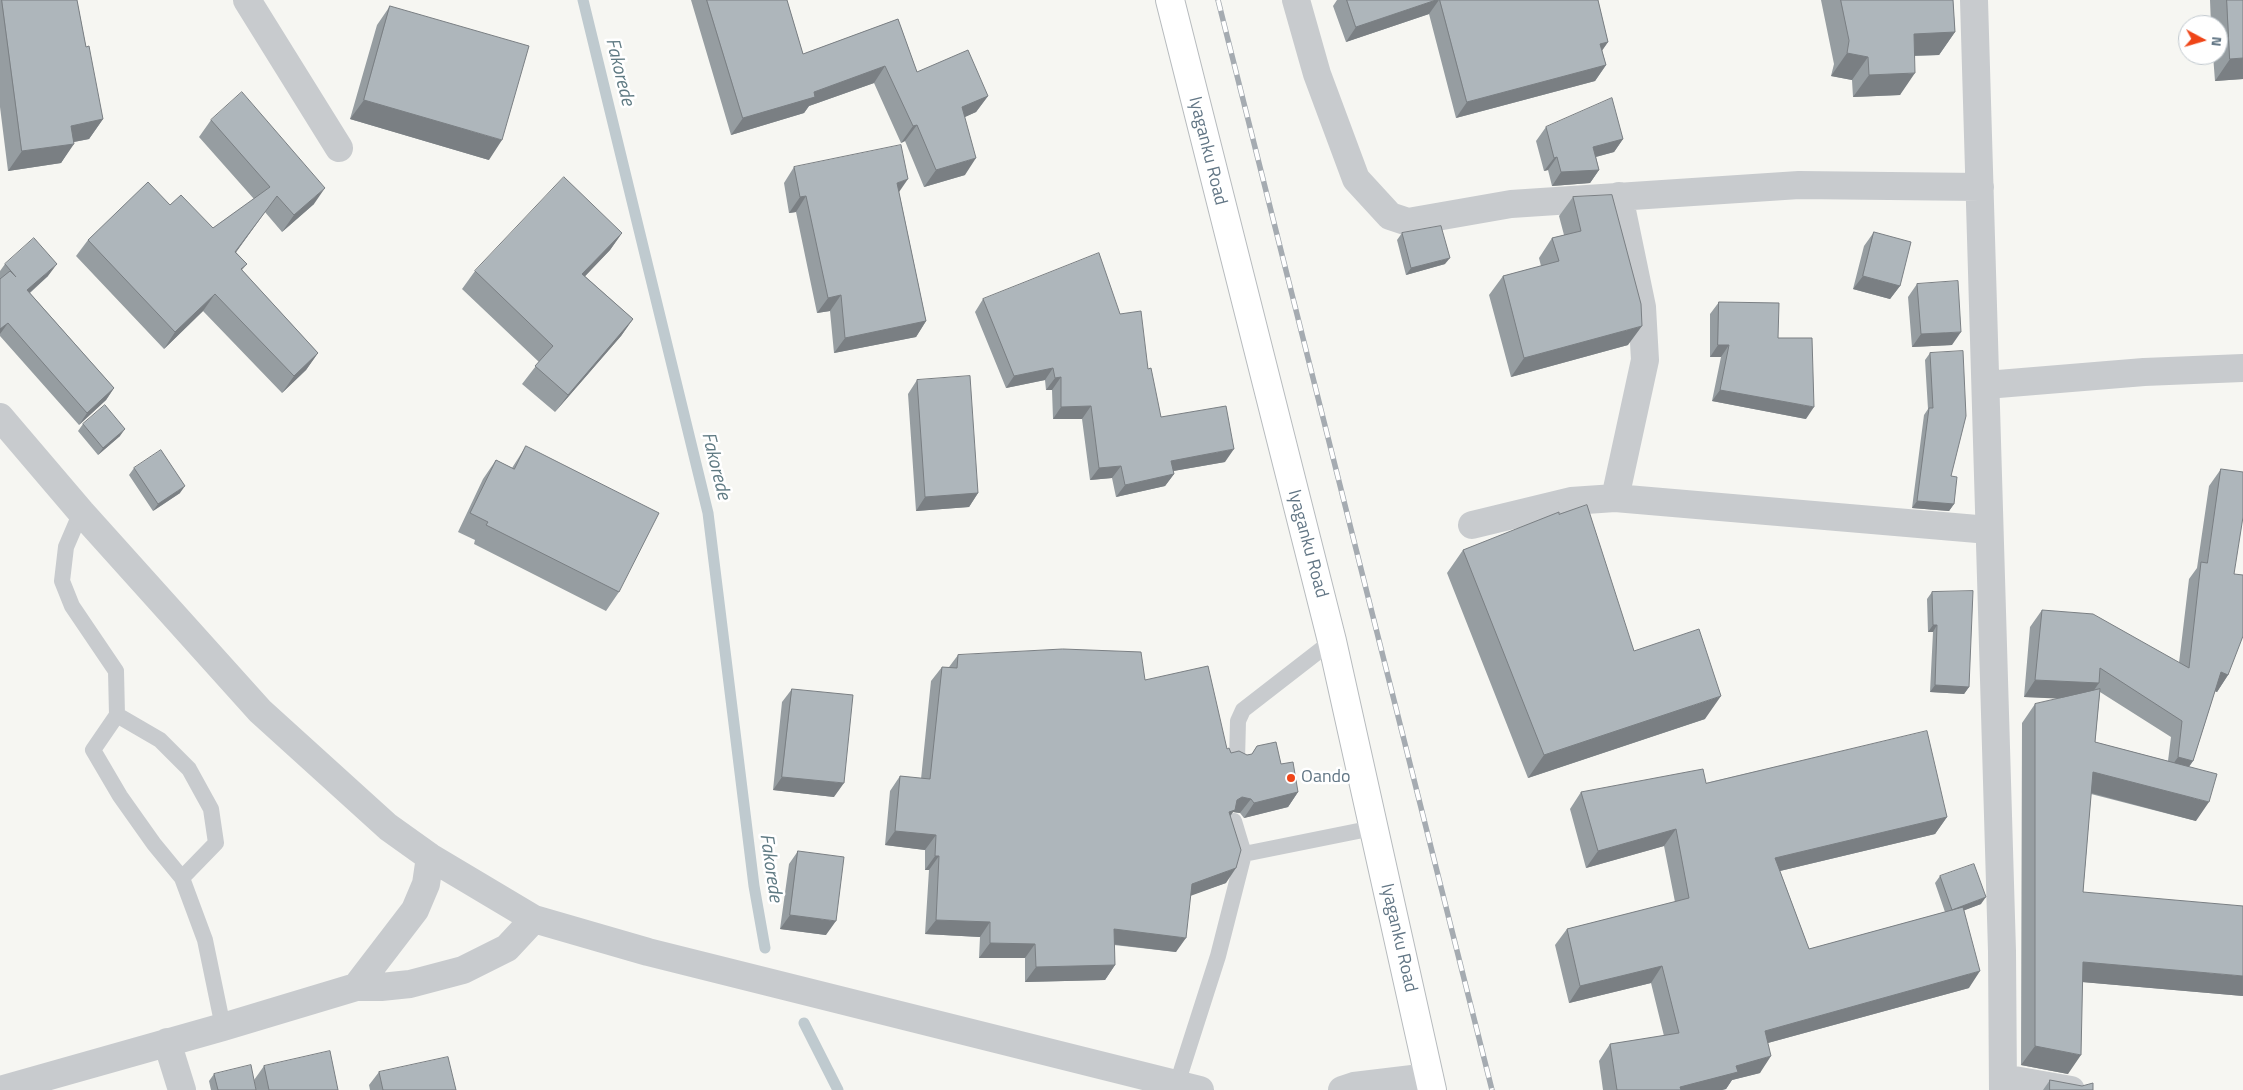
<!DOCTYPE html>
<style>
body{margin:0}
#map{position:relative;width:2243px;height:1090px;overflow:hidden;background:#f6f6f2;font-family:"Titillium Web",sans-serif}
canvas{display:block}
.north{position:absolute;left:2178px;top:15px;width:50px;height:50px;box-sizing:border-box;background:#fff;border:1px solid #c0c8ce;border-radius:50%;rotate:96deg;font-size:14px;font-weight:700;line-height:20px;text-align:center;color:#627685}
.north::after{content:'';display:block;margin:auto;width:18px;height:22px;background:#ef4518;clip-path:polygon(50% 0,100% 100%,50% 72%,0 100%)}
</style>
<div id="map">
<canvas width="2243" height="1090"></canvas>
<div class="north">N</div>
</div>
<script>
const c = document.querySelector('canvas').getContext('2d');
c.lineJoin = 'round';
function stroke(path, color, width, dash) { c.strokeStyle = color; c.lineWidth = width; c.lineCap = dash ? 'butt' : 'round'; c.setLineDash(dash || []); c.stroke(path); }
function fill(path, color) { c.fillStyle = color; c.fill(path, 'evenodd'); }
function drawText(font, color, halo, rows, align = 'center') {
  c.font = font + ' "Titillium Web",sans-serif'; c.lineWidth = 5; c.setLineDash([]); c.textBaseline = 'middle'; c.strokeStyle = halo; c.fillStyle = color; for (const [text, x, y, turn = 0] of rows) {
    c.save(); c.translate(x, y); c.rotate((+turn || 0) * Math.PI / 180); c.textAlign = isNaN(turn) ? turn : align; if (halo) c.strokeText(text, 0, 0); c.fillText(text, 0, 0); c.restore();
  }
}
const stream = new Path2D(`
 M583,0l125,513 46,373 11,62
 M804,1023l34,67`);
const service = new Path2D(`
 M81,512l-15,35 -4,34 10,25 44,65 1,44 -24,35 27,46 34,48 28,34 23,62 18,87
 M117,715l43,25 29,29 22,40 5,34 -34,35
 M1237,760l1,-39 5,-11 89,-69
 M1244,854l129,-26
 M1177,1084l41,-128 26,-102 -10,-33`);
const minor = new Path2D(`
 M247,0l92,148
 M1296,0l21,74 39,105 34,37 18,6 103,-18 288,-19 181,2
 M1974,0l28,951 1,139
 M1986,385l158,-13 99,-4
 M0,417l81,95 179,199 128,116 42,30 104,62 114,33 552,138
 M1615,498l30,-138 -3,-53 -23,-111
 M1472,525l99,-24 44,-3 374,32
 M356,987l59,-77 11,-26 4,-27
 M167,1042l15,48
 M2003,1078l68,12
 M0,1090l223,-63 133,-40h25l29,-3 53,-14 44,-22 27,-29
 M1342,1090l12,-4 75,-9`);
const trunk = new Path2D(`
 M1170,0l162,641 100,449`);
const rail = new Path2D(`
 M1218,0l274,1090`);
const wall = new Path2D(`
 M0,0h77l9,47 17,72 -14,20 -15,3 -13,21 -53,8 -8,-64z
 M691,0h96l16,54 95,-35 19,53 71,24 -12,16 -12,5 1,58 -41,12 -19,-46 -4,2 -27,-60 -65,23 -5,7 -73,22z
 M1337,0h261l10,42 -6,8 4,15 -11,16 -139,37 -27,-104 -83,28 -13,-36z
 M1821,0h132l2,32 -16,23 -24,1 -15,39 -47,2 -1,-17 -21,-4 3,-12z
 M2210,0h33v79l-28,2 -2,-26h5v-30h-7z
 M390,6l99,154 -139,-41 27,-94z
 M211,120l103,84 -32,28 -17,-20 -29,40 11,12 -5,6 76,83 -12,17 -24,23 -79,-82 -39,38 -88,-93 12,-16 82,-35 43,23 41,-29 -55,-62z
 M1546,127l77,12 -9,13 -18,5 3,13 -9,13 -38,3 -4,-16 -4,1 -8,-30z
 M794,167l105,25 27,129 -10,16 -82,16 -4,-42 -13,2 -21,-101 -7,1 -5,-30z
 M1573,197l55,148 -117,32 -22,-82 14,-19 38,-10 -2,-8 13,-20 12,-3 -5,-19z
 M1874,232l26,54 -10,13 -37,-10 11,-43z
 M622,233l-12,17 -25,26 48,43 -12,17 -66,76 -33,-28 17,-22 -77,-73 13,-18z
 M1402,233l43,31 -39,11 -9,-35z
 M5,264l43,12 -18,17 84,95 -8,12 -27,25 -79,-89v-65z
 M1917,284l35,61 -40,2 -4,-50z
 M983,299l137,15 28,55 13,48 64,45 -52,9 1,3 -9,12 -49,11 -4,-19 -22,2 -8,-61h-29l-1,-29h-6l-1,-10 -39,8 -31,-76z
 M1719,302l59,36 28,81 -94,-18 9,-44h-11v-43z
 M1930,353l21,123 3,28 -5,7 -37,-3 12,-93 4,-6 -3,-49z
 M917,380l61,113 -9,14 -53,4 -8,-117z
 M83,424l37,12 -22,19 -20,-24z
 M526,446l93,146 -13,19 -132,-67 1,-4 -17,-8 25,-53 13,-19 16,8z
 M134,468l46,25 -27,18 -24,-36z
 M2221,469l13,105 -6,101 -11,17 -2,-1 -22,70 -4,6 7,54 -105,-27 -8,98 160,104 -160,-14 -15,92 -47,-9 1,-342 13,-19 26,-6 -37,-1 6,-70 12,-17 137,53 10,-84 8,-11 12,-82zM2100,692l71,45 -3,24 -73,-19z
 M1559,514l75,137 71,68 -177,59 -81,-205 16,-23z
 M1932,592l37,95 -5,7 -34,-2 3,-60h-5l-1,-33z
 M958,655l187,25 86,73 16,2 5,-1 5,-8 24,18 17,28 -10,15 -44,11 -4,-5 -7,-1 -3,4 -4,67 -35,12 -15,57 -62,-7 1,20 -10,15 -80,2v-24h-46l1,-21 -55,-3 4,-64h-4v-20l-40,-5 5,-54 10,-15 21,3 10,-98 11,-14h7z
 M792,689l42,108 -61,-7 9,-88z
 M1706,783l241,34 -12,17 -155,37 29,78 136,-37 -10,-29 5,-7 41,28 -17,6 5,78 -201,55 -8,30 -28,7 -6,9 -4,1h-119l-4,-29 11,-17 54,-8 -13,-53 -82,20 -14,-58 12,-16 108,-27 -11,-56 -78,22 -16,-59 11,-17z
 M798,851l28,84 -46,-6 9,-65z
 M264,1066l74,24h-82l-2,-10z
 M379,1072l77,18h-86l-1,-5z
 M214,1074l42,16h-45l-2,-9z
 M2050,1080l43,10h-50z`);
const shadedWall = new Path2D(`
 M1436,0h3l-10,14 -83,28 10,-15z
 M1955,32l-16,23 -41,1 16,-22z
 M1608,42l-11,16 3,-14z
 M1847,53l21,4 -16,23 -21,-4z
 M2243,58v21l-28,2 15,-22z
 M1606,65l-11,16 -139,37 11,-16z
 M885,66l-11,17 -65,23 -5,7 -73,22 12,-17z
 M1915,73l-15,22 -47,2 16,-22z
 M988,96l-12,16 -26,12 12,-17z
 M364,100l138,40 -13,20 -139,-41z
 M103,119l-14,20 -31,6 13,-19z
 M917,125l-12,16 -4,2 12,-17z
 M1623,139l-9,13 -30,8 9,-13z
 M74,144l-13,19 -53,8 14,-20z
 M1557,157l-9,13 -4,1 10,-13z
 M976,158l-11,17 -41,12 12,-17z
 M1599,170l-9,13 -38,3 9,-14z
 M908,179l-11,16v-12z
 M325,188l-11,16 -32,28 12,-17z
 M277,196l-12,16 -41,57 11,-17z
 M806,196l-10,16 -7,1 11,-16z
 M622,233l-12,17 -40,42 12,-18z
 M1450,258l-5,6 -39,11 5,-7z
 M57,264l-9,12 -29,26 8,-12z
 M1863,276l37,10 -10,13 -37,-10z
 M215,294l-12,17 -39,38 11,-17z
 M841,295l-11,16 -13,2 11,-15z
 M633,319l-12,17 -66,76 13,-17z
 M926,321l-10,16 -82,16 11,-15z
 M8,323l-8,11v-5z
 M1642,326l-14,19 -117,32 13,-19z
 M1961,332l-9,13 -40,2 9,-13z
 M1718,345h11l-8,12h-11z
 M318,353l-12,17 -24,23 12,-17z
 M1053,368l-8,12 -39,8 8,-12z
 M1061,377l-9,13h-6l9,-12z
 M114,388l-8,12 -27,25 8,-12z
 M1720,390l94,17 -8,12 -94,-18z
 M1091,406l-9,13h-29l8,-12z
 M125,429l-5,7 -22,19 5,-7z
 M1234,449l-9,13 -63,11 9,-12z
 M1121,466l-9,12 -22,2 9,-12z
 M1174,474l-9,12 -49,11 9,-12z
 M185,486l-5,7 -27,18 5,-7z
 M978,493l-9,14 -53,4 9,-14z
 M1917,501l37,3 -5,7 -37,-3z
 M1933,625h4l-4,7h-5z
 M2221,672l7,3 -11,17 -8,-3z
 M2035,680l64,3 -12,17 -63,-3z
 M1935,685l34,2 -5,7 -34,-2z
 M1721,696l-16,23 -177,59 16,-23z
 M2178,757l15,4 -12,16 -15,-3z
 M2093,772l116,30 -13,19 -116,-31z
 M782,777l62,6 -10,14 -61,-7z
 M1298,792l-10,15 -44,11 10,-15z
 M1242,797l9,2 -11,14 -7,-1 -8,12 -7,3 19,-27z
 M1947,817l-12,17 -172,41 12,-17z
 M1676,829l-12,17 -78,22 12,-17z
 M895,831l41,4 -11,15 -40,-5z
 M935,856h4l-10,14h-4z
 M1236,868l-10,15 -44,16 10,-15z
 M1986,897l-5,7 -34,13 5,-7z
 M790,915l46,6 -10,14 -46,-6z
 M936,920l54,2 -10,15 -55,-3z
 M1114,929l72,9 -10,14 -73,-9z
 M990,943l45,1 -10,14h-46z
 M2083,962l160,14v20l-173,-15z
 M1115,965l-10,15 -80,2 11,-15z
 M1662,966l-11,17 -82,20 11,-17z
 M1980,971l-11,17 -216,59 12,-16z
 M2035,1046l46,9 -13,19 -47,-9z
 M1771,1056l-11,17 -28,7 -6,9 -4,1h-44l2,-3 56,-21z`);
const building = new Path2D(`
 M2,0h75l9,47 3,-1 14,73 -32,7 3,18 -52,7z
 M707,0h80l16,54 95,-35 19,53 51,-22 20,46 -26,11 14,51 -40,12 -19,-45 -4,1 -28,-60 -71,26 1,5 -72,21z
 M1347,0h89l-80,27z
 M1440,0h158l10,42 -8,2 6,21 -139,37z
 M1841,0h112l2,32 -41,2 1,39 -46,2 -1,-18 -21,-4 2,-12z
 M2227,0h16v58l-13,1z
 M390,6l139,40 -27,94 -138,-40z
 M242,92l83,96 -31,27 -17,-19 -42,56 12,12 -6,5 77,84 -24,23 -79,-82 -40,38 -87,-92 60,-58 22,23 11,-10 32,33 57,-41 -59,-67z
 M1612,98l11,41 -30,8 6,23 -38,2 -4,-15 -3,1 -8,-31z
 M901,145l7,34 -11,4 29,138 -81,17 -4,-43 -13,3 -22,-102 -6,1 -6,-30z
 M564,177l58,56 -40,41 51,45 -65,76 -33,-29 18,-20 -78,-75z
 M1612,195l29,109 1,22 -118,32 -21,-82 56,-15 -7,-23 29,-7 -8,-34z
 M1441,226l9,32 -39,10 -9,-35z
 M1874,232l37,10 -11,44 -37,-10z
 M34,238l23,26 -30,26 87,98 -27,25 -79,-90 -8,6v-50l10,-8 6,6 -11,-13z
 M1099,253l21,61 21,-3 7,58 3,-1 10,49 65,-11 8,43 -63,12 3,13 -49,11 -4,-19 -22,2 -8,-62 -30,1v-30l-6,1 -2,-10 -39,8 -31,-77z
 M1958,281l3,51 -40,2 -4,-50z
 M1719,302l60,1 -1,35h34l2,69 -94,-17 9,-45h-11z
 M1963,351l3,65 -15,60 6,1 -3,27 -37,-3 12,-93h4l-3,-55z
 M970,376l8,117 -53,4 -8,-117z
 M105,405l20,24 -22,19 -20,-24z
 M526,446l133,67 -40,79 -133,-67 2,-3 -18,-9 26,-53 18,9z
 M161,450l24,36 -27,18 -24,-36z
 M2221,469l22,3v45l-9,57 9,1v61l-15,39 -7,-3 -28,89 -15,-4 4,-36 -82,-53 -1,15 -64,-3 7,-70 51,4 96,54 12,-106 6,1z
 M1587,505l47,146 65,-22 22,67 -177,59 -81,-205 96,-38v2z
 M1973,591l-4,96 -34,-2 2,-60h-4l-1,-33z
 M1063,649l78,3 4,28 63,-14 19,83 2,-1 2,5 8,-2 8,4 5,-1 5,-8 19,-4 5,22 12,-2 5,30 -44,11 -3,-4 -9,-2 -5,3 -2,10 -6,2 12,38 -5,18 -44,16 -6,54 -72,-9 1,36 -79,2 -1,-23 -45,-1v-21l-54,-2 3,-64h-4l1,-21 -41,-4 5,-55 30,3 12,-112 15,1 1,-13z
 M792,689l61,6 -9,88 -62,-6z
 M2100,689l-5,53 122,32 -8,28 -116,-30 -10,120 160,14v70l-160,-14 -2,93 -46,-9v-342z
 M1927,731l20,86 -172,41 34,91 154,-42 17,64 -215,60 6,25 -35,10 2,6 -58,15 1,3h-64l-7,-46 69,-11 -17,-67 -82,20 -13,-57 122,-31 -13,-69 -78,22 -17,-59 122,-23 3,14z
 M798,851l46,6 -8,64 -46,-6z
 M1974,864l12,33 -34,13 -12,-34z
 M330,1051l8,39h-69l-5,-24z
 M448,1057l8,33h-73l-4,-18z
 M251,1065l5,25h-38l-4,-16z
 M2050,1080l32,6 11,-3v7h-43z`);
const markers = [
 [1291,778,5,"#ef4518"]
];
const streetNames = [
 ["Iyaganku Road",1207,151,76],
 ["Iyaganku Road",1307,544,75],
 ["Iyaganku Road",1398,938,77]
];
const poiNames = [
 ["Oando",1301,778]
];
const waterNames = [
 ["Fakorede",619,72,76],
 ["Fakorede",715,466,76],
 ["Fakorede",770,868,82]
];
stroke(stream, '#bfcacf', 11);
stroke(trunk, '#b7bbbe', 30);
stroke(service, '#c8cbce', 16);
stroke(minor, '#c8cbce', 28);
stroke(trunk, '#fff', 28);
stroke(rail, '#a5abb1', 5.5);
stroke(rail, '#fff', 4, [11]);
fill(wall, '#969da1');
fill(shadedWall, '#7a7f83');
fill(building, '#aeb6bb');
stroke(building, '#7a7f83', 1);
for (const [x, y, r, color] of markers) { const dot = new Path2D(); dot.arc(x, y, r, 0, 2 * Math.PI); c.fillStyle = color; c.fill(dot); stroke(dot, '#fff', 2); }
drawText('18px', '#627685', '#fff', streetNames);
drawText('18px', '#627685', '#fff', poiNames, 'left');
drawText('italic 19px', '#5e7982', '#fff', waterNames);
</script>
